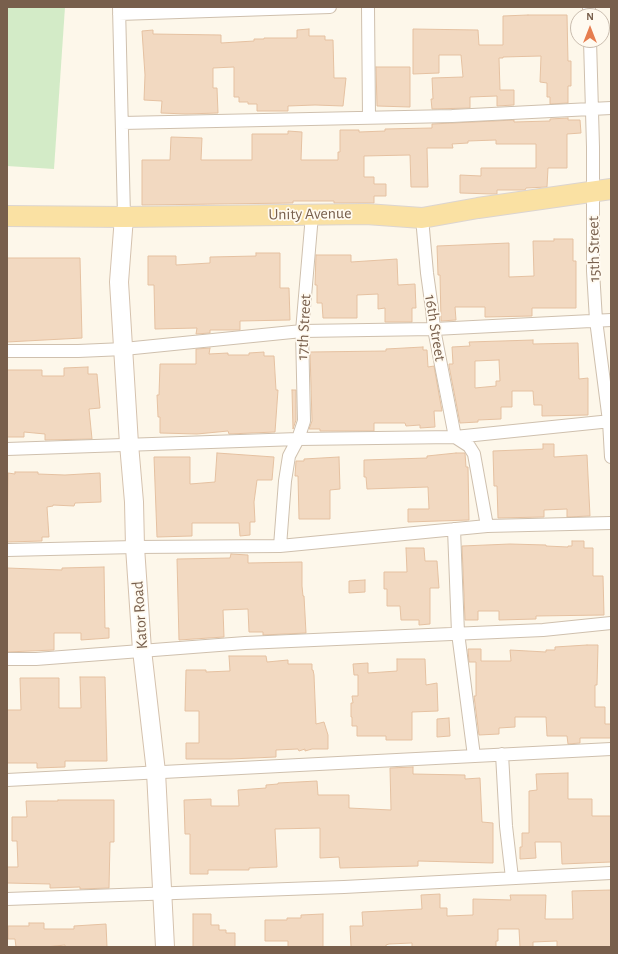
<!DOCTYPE html>
<html>
<head>
<meta charset="utf-8">
<style>
	body { margin:0 }
	#map { position:relative; width:618px; height:954px; overflow:hidden; background:#fdf7ea; font-family:"Alegreya Sans",sans-serif }
	canvas { display:block }
	.frame { position:absolute; inset:0; border:8px solid #785f4c; pointer-events:none }
	.north { position:absolute; left:570px; top:8px; width:40px; height:40px; box-sizing:border-box; background:#fffaf0; border:1px solid #c9bcae; border-radius:50%; rotate:0deg; font-size:11px; font-weight:700; line-height:16px; text-align:center; color:#785f4c }
	.north::after { content:''; display:block; margin:auto; width:14px; height:18px; background:#e67d4f; clip-path:polygon(50% 0,100% 100%,50% 72%,0 100%) }
</style>
</head>
<body>
<div id="map">
<canvas width="618" height="954"></canvas>
<div class="frame"></div>
<div class="north">N</div>
</div>
<script>
const c = document.querySelector('canvas').getContext('2d');
c.lineJoin = 'round';
function fill(path, color) {
  c.fillStyle = color;
  c.fill(path, 'evenodd');
}
function toPath(rows) {
  const path = new Path2D();
  for (const r of rows) {
    path.moveTo(r[0], r[1]);
    for (let i = 2; i < r.length; i += 2) path.lineTo(r[i], r[i + 1]);
  }
  return path;
}
function trace(path, color, width, dash) {
  c.strokeStyle = color;
  c.lineWidth = width;
  c.lineCap = dash ? 'butt' : 'round';
  c.setLineDash(dash || []);
  c.stroke(path);
}
function label(font, color, halo, rows, align = 'center') {
  c.font = font + ' "Alegreya Sans",sans-serif';
  c.lineWidth = 3.5;
  c.setLineDash([]);
  c.textBaseline = 'middle';
  c.strokeStyle = halo;
  c.fillStyle = color;
  for (const [text, x, y, turn = 0] of rows) {
    c.save();
    c.translate(x, y);
    c.rotate((+turn || 0) * Math.PI / 180);
    c.textAlign = isNaN(turn) ? turn : align;
    if (halo) c.strokeText(text, 0, 0);
    c.fillText(text, 0, 0);
    c.restore();
  }
}
const green = toPath([
	[7,7,65,7,54,169,7,166]
]);
const building = toPath([
	[528,15,567,15,568,61,571,61,571,86,568,86,568,103,550,104,550,97,547,97,547,83,540,82,541,56,503,57,503,58,499,58,500,90,514,90,514,105,497,106,497,96,470,97,470,108,432,109,431,99,433,99,432,78,463,77,461,55,439,55,439,73,413,74,413,29,478,30,479,45,503,45,503,16,528,15],
	[309,29,309,36,325,36,325,40,333,40,334,78,346,78,343,106,315,105,288,106,288,111,257,111,257,104,248,104,248,102,239,102,239,97,234,97,234,67,213,68,213,88,217,88,218,113,186,114,161,113,162,101,144,100,145,75,142,31,153,30,153,34,221,35,221,43,254,41,254,39,264,39,264,38,297,38,297,30,309,29],
	[376,67,410,67,410,107,377,106,376,67],
	[568,118,568,120,580,120,581,133,567,134,567,168,548,168,547,187,526,188,525,190,497,190,497,194,493,194,460,193,460,175,481,176,481,168,536,168,536,144,496,144,496,140,468,141,468,143,452,144,453,148,427,148,428,187,411,187,410,155,364,156,364,177,374,177,374,184,386,184,386,196,374,196,374,203,334,203,334,201,293,201,293,203,142,205,142,160,170,160,171,137,202,138,201,160,252,160,252,134,288,134,288,131,302,132,301,160,338,160,338,152,340,152,340,130,359,130,359,132,385,131,385,129,432,128,432,124,514,120,514,122,550,121,550,119,568,118],
	[554,239,573,239,573,261,576,261,576,308,532,308,532,316,485,317,485,307,455,307,456,320,441,321,440,275,438,275,437,246,509,243,509,277,534,276,533,241,554,241,554,239],
	[256,253,280,253,280,288,289,288,290,320,240,321,240,330,210,330,210,333,196,334,197,328,155,329,154,285,148,285,148,256,176,256,176,265,210,263,210,257,256,256,256,253],
	[316,255,351,255,351,262,397,259,398,285,415,284,416,308,412,308,412,322,385,322,385,308,378,309,378,294,357,295,357,318,323,318,322,303,317,303,317,285,315,285,316,255],
	[7,258,80,258,82,338,7,342,7,258],
	[533,340,533,344,578,343,579,379,588,378,588,415,542,416,542,405,534,405,533,391,512,391,512,407,501,407,501,419,478,420,478,422,460,423,449,366,449,364,453,364,452,347,470,346,469,342,533,340],
	[499,360,500,381,496,381,496,386,475,388,475,361,499,360],
	[423,347,423,350,427,350,428,367,434,366,442,411,434,411,435,427,420,428,420,425,406,426,405,423,374,423,374,431,320,431,320,429,309,429,312,421,310,352,386,351,386,349,423,347],
	[210,348,209,354,228,353,228,355,249,355,249,353,264,352,264,356,274,356,276,390,278,390,275,432,229,434,228,431,197,434,160,433,160,417,158,417,157,395,159,395,160,364,196,364,196,349,210,348],
	[88,367,88,374,97,374,100,408,89,409,92,439,45,440,45,434,24,432,24,437,7,437,7,370,42,370,42,376,64,376,64,368,88,367],
	[292,390,296,390,296,420,293,429,292,390],
	[543,444,554,444,554,457,587,455,590,516,567,517,567,509,544,510,544,517,498,518,497,486,494,486,493,451,543,449,543,444],
	[217,453,274,457,272,480,257,480,254,502,255,522,250,522,250,535,240,536,239,523,192,523,192,536,157,537,154,457,190,457,190,484,215,482,217,453],
	[456,453,465,453,466,467,468,467,469,520,408,522,408,509,429,509,428,487,367,489,366,477,364,477,364,460,427,458,427,456,456,453],
	[339,457,340,489,330,490,330,519,299,519,298,476,295,476,296,461,304,461,304,459,339,457],
	[15,472,38,472,38,474,65,475,100,473,101,502,75,503,74,506,53,505,53,506,47,507,49,537,42,537,42,541,7,542,8,473,15,474,15,472],
	[572,541,584,541,584,548,593,548,593,576,603,576,604,615,536,616,536,619,499,620,499,611,478,611,478,620,465,620,462,546,510,544,546,545,546,546,568,547,568,546,572,546,572,541],
	[406,548,424,548,425,561,437,561,439,588,430,588,430,624,419,625,419,620,401,620,400,606,387,606,387,589,384,589,384,572,407,572,406,548],
	[231,554,248,555,248,563,302,562,302,586,303,596,304,596,306,633,263,635,263,632,249,632,248,609,223,610,224,637,179,640,177,559,230,558,231,554],
	[104,567,105,628,109,628,109,638,81,640,81,633,54,633,54,650,7,652,7,568,62,570,62,568,104,567],
	[365,580,365,592,349,593,349,581,365,580],
	[587,645,598,645,597,685,595,685,595,707,605,707,605,724,611,724,611,738,580,738,580,743,568,744,567,736,547,736,546,717,515,717,515,727,499,728,499,734,479,735,474,696,476,696,476,662,469,662,468,649,481,649,481,661,511,661,510,650,546,652,546,650,555,650,555,647,587,645],
	[229,656,266,656,267,662,288,660,288,664,312,664,312,670,313,670,314,675,316,724,324,722,328,735,328,749,312,749,305,751,305,749,299,751,298,749,276,750,276,757,230,759,186,759,186,743,199,743,199,711,185,711,186,670,206,670,206,672,230,671,229,656],
	[397,659,425,659,426,685,437,683,438,711,412,712,412,740,386,740,386,736,357,736,357,726,352,726,352,717,351,717,351,703,353,703,352,696,358,696,358,675,354,675,353,664,368,663,368,673,397,671,397,659],
	[80,677,105,677,107,761,65,761,65,767,37,768,37,763,7,763,7,710,21,710,20,678,59,678,59,708,81,708,80,677],
	[449,718,450,736,437,737,437,719,449,718],
	[413,767,413,774,465,775,465,779,480,778,482,822,493,823,493,863,418,861,418,866,340,868,339,857,320,858,320,828,275,829,277,867,249,868,249,870,208,870,208,874,190,874,190,834,185,834,184,800,211,799,211,806,239,806,238,790,266,788,266,785,278,784,278,783,317,781,318,795,349,795,349,808,391,810,390,768,413,767],
	[568,773,568,799,592,799,592,816,611,816,611,862,562,864,561,842,535,842,536,858,520,859,520,847,522,847,522,833,529,833,529,791,537,790,536,774,568,773],
	[58,800,114,800,114,842,110,842,109,888,80,889,80,887,50,888,50,884,7,883,7,867,18,867,17,841,12,841,12,817,27,817,26,801,58,801,58,800],
	[611,890,611,947,557,947,557,941,533,942,533,947,520,947,519,929,498,929,498,941,496,941,496,947,412,947,412,943,389,944,386,945,386,947,351,947,350,926,363,926,362,912,422,909,421,895,440,894,440,908,447,908,447,916,473,915,473,899,511,900,510,895,546,895,545,919,573,919,572,891,611,890],
	[193,914,211,914,211,925,219,925,219,930,226,930,226,933,235,933,235,947,193,947,193,914],
	[323,914,323,947,288,947,288,941,265,941,265,920,287,920,287,918,301,918,301,915,323,914],
	[29,923,44,923,44,929,74,929,74,926,106,924,107,947,65,947,65,945,46,947,16,947,15,939,8,939,8,926,29,926,29,923]
]);
const minor = toPath([
	[119,7,124,217],
	[368,7,369,117],
	[589,7,589,16],
	[119,14,330,7],
	[590,40,593,147,593,271,596,320,609,421,611,457],
	[122,123,452,116,611,108],
	[422,218,427,273,432,309,434,329,455,437,469,446,474,454,487,526],
	[7,351,78,351,124,349,302,331,434,329,611,320],
	[7,449,298,439,455,437,611,421],
	[454,529,458,633,474,756],
	[280,546,285,481,289,456,298,439,304,421,302,331,312,215],
	[7,550,135,547,280,546,487,526,611,523],
	[7,659,36,659,245,643,543,630,611,623],
	[502,754,506,826,512,878],
	[7,780,611,749],
	[7,899,344,887,611,873]
]);
const secondary = toPath([
	[124,217,119,282,129,444,134,502,135,547,142,650,156,772,165,947]
]);
const primary = toPath([
	[7,216,124,217,366,214,422,218,478,208,611,189]
]);
const streetNames = [
	["Unity Avenue",310,214,-1],
	["15th Street",594,249,-91],
	["17th Street",304,327,-87],
	["16th Street",435,328,81],
	["Kator Road",140,615,-94]
];
fill(green, '#d3ebc7');
fill(building, '#f2d9c1');
trace(building, '#e5c1a1', 1);
trace(minor, '#cfc0ae', 14);
trace(secondary, '#d5c2ae', 20);
trace(primary, '#dcd5d0', 22);
trace(minor, '#fff', 12);
trace(secondary, '#fff', 18);
trace(primary, '#fae1a3', 20);
label('16px', '#785f4c', '#fffaf0', streetNames);
</script>
</body>
</html>
